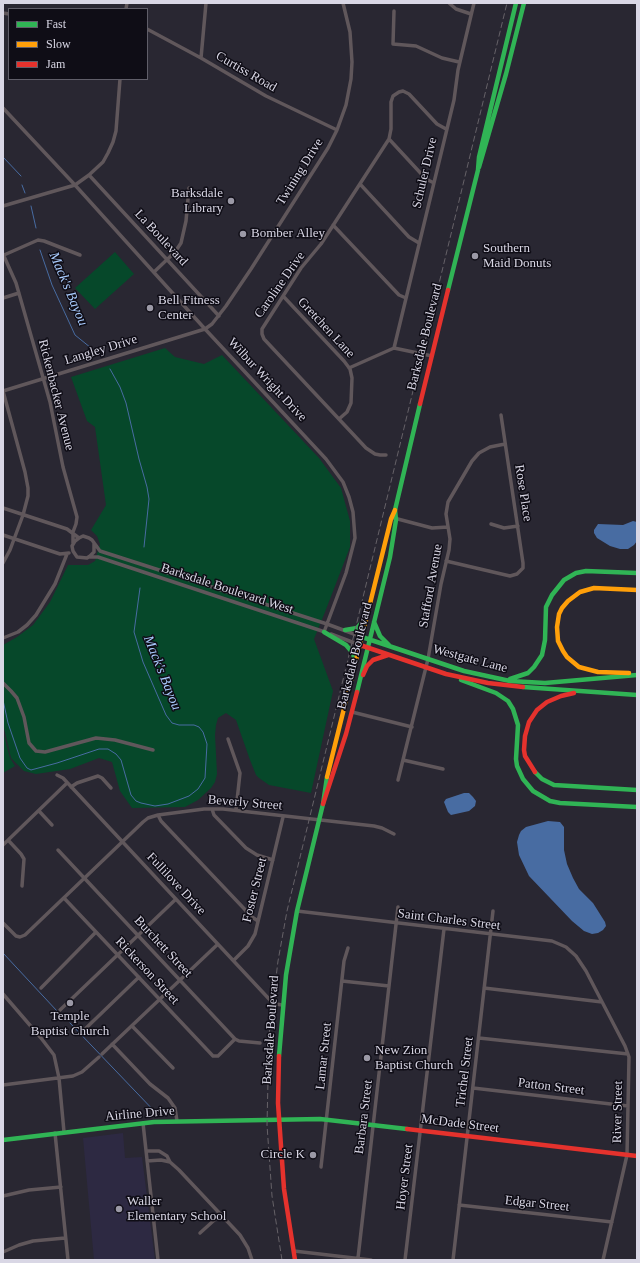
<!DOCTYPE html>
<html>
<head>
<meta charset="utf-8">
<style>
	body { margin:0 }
	#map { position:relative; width:640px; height:1263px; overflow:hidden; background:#292732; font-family:Georgia,serif }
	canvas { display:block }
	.frame { position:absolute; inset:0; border:4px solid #d9d7e5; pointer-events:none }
	.legend { position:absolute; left:8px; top:8px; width:140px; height:72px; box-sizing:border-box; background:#0f0d16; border:1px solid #605e69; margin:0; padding:5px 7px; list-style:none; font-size:12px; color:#d9d7e5 }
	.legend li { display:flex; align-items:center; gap:8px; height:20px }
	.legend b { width:20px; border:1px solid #605e69 }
</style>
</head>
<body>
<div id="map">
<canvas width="640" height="1263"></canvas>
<div class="frame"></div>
<ul class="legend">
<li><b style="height:5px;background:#30b455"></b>Fast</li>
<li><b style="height:5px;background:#ff9f0a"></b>Slow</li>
<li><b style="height:5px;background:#e5322d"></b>Jam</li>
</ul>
</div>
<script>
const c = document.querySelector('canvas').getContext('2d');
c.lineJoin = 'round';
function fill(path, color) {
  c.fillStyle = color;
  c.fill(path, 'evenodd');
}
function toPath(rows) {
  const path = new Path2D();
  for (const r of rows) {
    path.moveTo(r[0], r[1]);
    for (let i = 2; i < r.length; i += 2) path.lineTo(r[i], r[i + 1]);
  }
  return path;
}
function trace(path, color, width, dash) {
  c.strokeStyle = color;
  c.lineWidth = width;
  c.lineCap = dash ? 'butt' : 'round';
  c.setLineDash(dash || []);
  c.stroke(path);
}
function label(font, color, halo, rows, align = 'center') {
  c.font = font + ' Georgia,serif';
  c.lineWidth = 3;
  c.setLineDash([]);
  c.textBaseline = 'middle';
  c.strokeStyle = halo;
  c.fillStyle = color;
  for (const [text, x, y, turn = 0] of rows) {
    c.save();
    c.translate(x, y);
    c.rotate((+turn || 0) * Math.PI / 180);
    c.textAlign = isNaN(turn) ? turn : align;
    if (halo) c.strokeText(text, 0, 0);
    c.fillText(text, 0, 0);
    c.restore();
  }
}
const built = toPath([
	[123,1133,125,1158,142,1157,155,1260,94,1260,83,1138]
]);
const green = toPath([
	[115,252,134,274,95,309,75,288],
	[165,348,175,357,204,364,222,355,319,458,341,488,350,521,350,547,325,612,314,639,333,691,311,793,269,785,259,778,256,775,250,760,236,720,226,713,218,718,216,725,215,735,217,774,215,782,211,788,198,800,185,807,132,808,120,791,112,762,99,758,70,769,36,774,24,771,11,758,3,724,3,645,17,637,33,625,50,602,68,565,88,565,95,561,100,544,97,536,91,530,106,505,95,427,87,421,71,377],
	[3,731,10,758,15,766,3,773]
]);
const water = toPath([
	[633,521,637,522,637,541,634,545,628,549,620,549,610,546,597,538,594,533,594,530,598,524,623,525],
	[464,793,469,793,473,797,476,801,475,806,469,811,451,815,448,812,444,802,446,799],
	[548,821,560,822,564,827,564,850,567,864,573,878,579,889,593,903,605,922,606,926,603,930,598,933,592,934,584,931,572,921,529,876,519,855,517,842,519,835,521,831,526,827]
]);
const stream = toPath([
	[3,157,21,176],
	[22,185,25,193],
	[31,206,36,228],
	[40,250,52,285,75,335,96,352],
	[110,369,120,387,126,403,139,459,147,487,149,499,144,547],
	[3,700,8,723,20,758,27,768,31,770,57,763,99,749,108,749,116,754,121,760,131,795,136,801,141,803,155,806,168,804,189,796,198,789,205,778,207,744,203,732,199,727,194,725,179,725,172,723,166,715,143,662,134,632,140,588],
	[3,953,57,1011],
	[70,1023,158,1115]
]);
const street = toPath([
	[449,3,456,9,471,14],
	[126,9,127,3],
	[394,11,393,44,416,46,442,58,459,62],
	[3,13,9,14],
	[147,29,201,58,266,96,337,130],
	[201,58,206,3],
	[3,108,75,185,205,329,326,459,343,482,349,497,353,512,355,538,346,573,324,632],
	[389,139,426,179,434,183],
	[89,175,219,316],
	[360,184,409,237,419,243],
	[3,206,75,185,89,175,103,162,108,153,113,142,116,131,120,79],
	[333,225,399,295,406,298],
	[3,254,16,283,50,402,63,467,77,517,76,524,73,532,73,543],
	[4,255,38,240,44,241,80,255],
	[154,272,175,252,181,243,186,221,189,188],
	[283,296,344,361,350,369,352,378,351,403,347,412,339,419],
	[3,298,19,293],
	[394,348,454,100,458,70,474,3],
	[349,368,394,348,432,356],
	[3,391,205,329,212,324,226,306,251,269,328,148,337,130,346,105,351,79,352,62,350,32,343,3],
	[386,455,380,455,375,454,366,448,264,339,262,334,262,329,301,268,321,244,389,139,391,129,391,102,393,96,399,92,403,91,409,94,437,124,446,129],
	[3,508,67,529,79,538],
	[394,518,432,528,448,527],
	[491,524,504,528,518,526],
	[3,535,60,554,69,553],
	[94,543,94,552,90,556,87,558,77,557,73,551,72,546,75,541,79,538,83,536,89,538,92,540,100,551,327,624,362,637],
	[90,557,98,557,113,562,325,632],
	[446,561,510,576,517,574,523,568,523,563,501,415],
	[3,563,10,550,23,515,28,496,28,488,25,472,3,391],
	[331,634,360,645],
	[3,638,18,632,27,625,36,615,55,584,67,554],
	[3,683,11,691,17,698,24,717,29,743,36,751,45,752,96,738,115,740,153,750],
	[352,712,412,727],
	[228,739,240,773,236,810],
	[403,760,443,769],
	[57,775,63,778,270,1000,276,1004,282,1005],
	[398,780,428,659,441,584,449,550,450,539,446,514,448,502,472,461,479,453,490,447,505,444],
	[71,787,77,783,98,776,102,778,111,788],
	[212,809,214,815,246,848,257,855,273,860],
	[39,811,52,825],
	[158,815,161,821,252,917,258,921],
	[8,840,21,854,24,859,22,886],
	[3,845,67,783],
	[58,850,235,1039,239,1041,260,1043],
	[64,898,213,1056,218,1056,235,1039],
	[297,911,552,941,566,947,576,956,586,971,625,1046,629,1057,627,1155,603,1260],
	[3,923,16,936,20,937,25,935,143,822,148,818,158,815,204,809,223,809,374,826,382,828,394,834],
	[234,960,248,946,255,934,283,817],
	[342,981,389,986],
	[41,988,96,932],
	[484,988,602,1002],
	[3,994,41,1038,54,1055,59,1078,64,1132],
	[60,1010,176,899],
	[132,1026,173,1068],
	[83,1031,139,977],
	[479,1038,628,1054],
	[112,1044,150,1084,168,1098,175,1108,177,1121],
	[102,1054,218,944],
	[3,1085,73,1076,82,1072,99,1057],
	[473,1088,628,1106],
	[143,1123,158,1260],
	[55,1133,68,1260],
	[146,1151,159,1151,167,1156,170,1162,179,1170,240,1235,248,1248,252,1260],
	[147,1161,161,1160,170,1162],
	[321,1167,344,961,348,948],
	[3,1196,29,1190,61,1187],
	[459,1205,612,1222],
	[200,1233,221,1214],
	[294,1251,371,1260],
	[3,1252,19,1245,33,1241,65,1238],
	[358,1258,398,907],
	[405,1260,444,929],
	[453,1260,493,911]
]);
const fast = toPath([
	[479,167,506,74,524,3],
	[448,290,478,170,479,157,516,3],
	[374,622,380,636,389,645],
	[345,630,357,628,365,619],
	[324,632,346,645,352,652,356,662],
	[362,637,464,671,510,681,545,683,637,675],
	[510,679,528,673,534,667,542,655,545,640,546,607,552,595,564,580,576,573,586,571,637,573],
	[461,680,496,693,508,701,513,709,518,725,516,759,517,766,523,779,533,791,550,801,560,803,637,807],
	[523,687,637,695],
	[357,692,390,557,396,520,395,510,420,404],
	[535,772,542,779,554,785,637,790],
	[279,1056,286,975,297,911,323,804,327,777],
	[3,1140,154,1122,320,1119,407,1129]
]);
const slow = toPath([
	[629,673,598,672,579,667,567,657,563,651,558,641,557,627,559,614,562,608,568,601,580,592,594,588,637,590],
	[327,777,391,519,395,510]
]);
const jam = toPath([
	[420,404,448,290],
	[360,645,446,674,488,683,523,687],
	[363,675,367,666,373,660,388,655],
	[535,772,525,756,524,750,525,736,529,722,537,710,547,702,561,696,574,693],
	[323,804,346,734,357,692],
	[279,1056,278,1103,284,1189,295,1260],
	[407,1129,637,1156]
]);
const rail = toPath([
	[282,1260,272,1196,267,1125,269,1035,278,961,287,911,507,3]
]);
const markers = [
	[231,201,4,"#9b99a6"],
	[243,234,4,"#9b99a6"],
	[475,256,4,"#9b99a6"],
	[150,308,4,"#9b99a6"],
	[70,1003,4,"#9b99a6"],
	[367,1058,4,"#9b99a6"],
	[313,1155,4,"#9b99a6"],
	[119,1209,4,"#9b99a6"]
];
const streetNames = [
	["Curtiss Road",246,72,30],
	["Twining Drive",300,172,-58],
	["Schuler Drive",425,173,-77],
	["La Boulevard",161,238,47],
	["Caroline Drive",280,285,-55],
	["Gretchen Lane",326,328,47],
	["Barksdale Boulevard",425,337,-76],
	["Langley Drive",101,350,-17],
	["Wilbur Wright Drive",267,380,47],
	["Rickenbacker Avenue",56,395,76],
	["Rose Place",523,493,81],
	["Stafford Avenue",431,586,-80],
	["Barksdale Boulevard West",227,589,18],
	["Barksdale Boulevard",355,656,-76],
	["Westgate Lane",470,659,15],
	["Beverly Street",245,803,5],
	["Fullilove Drive",176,884,47],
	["Foster Street",255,890,-76],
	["Saint Charles Street",449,920,7],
	["Burchett Street",163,947,47],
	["Rickerson Street",147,971,47],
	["Barksdale Boulevard",271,1030,-86],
	["Lamar Street",324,1056,-84],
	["Trichel Street",465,1072,-83],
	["Patton Street",551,1087,7],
	["River Street",618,1112,-89],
	["Airline Drive",140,1114,-5],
	["Barbara Street",364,1117,-83],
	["McDade Street",460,1124,7],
	["Hoyer Street",405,1177,-83],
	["Edgar Street",537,1204,6]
];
const poiNames = [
	["Barksdale",223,194,"right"],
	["Library",223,209,"right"],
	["Bomber Alley",251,234],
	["Southern",483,249],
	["Maid Donuts",483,264],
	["Bell Fitness",158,301],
	["Center",158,316],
	["Temple",70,1017,"center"],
	["Baptist Church",70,1032,"center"],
	["New Zion",375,1051],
	["Baptist Church",375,1066],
	["Circle K",305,1155,"right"],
	["Waller",127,1202],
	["Elementary School",127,1217]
];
const waterNames = [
	["Mack's Bayou",68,289,67],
	["Mack's Bayou",162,673,68]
];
fill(built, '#2d2942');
fill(green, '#06482a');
fill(water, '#486ca2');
trace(stream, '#486ca2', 1);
trace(street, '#60575b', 3.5);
trace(fast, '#30b455', 4.5);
trace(slow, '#ff9f0a', 4.5);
trace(jam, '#e5322d', 4.5);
trace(rail, '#666268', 1, [6, 3]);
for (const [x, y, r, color] of markers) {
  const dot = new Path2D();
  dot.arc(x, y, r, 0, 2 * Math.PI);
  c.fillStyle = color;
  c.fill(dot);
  trace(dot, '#0f0d16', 1.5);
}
label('13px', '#d9d7e5', '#0f0d16', streetNames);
label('13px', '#d9d7e5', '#0f0d16', poiNames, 'left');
label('italic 14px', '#a9cbfd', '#0f0d16', waterNames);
</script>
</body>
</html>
